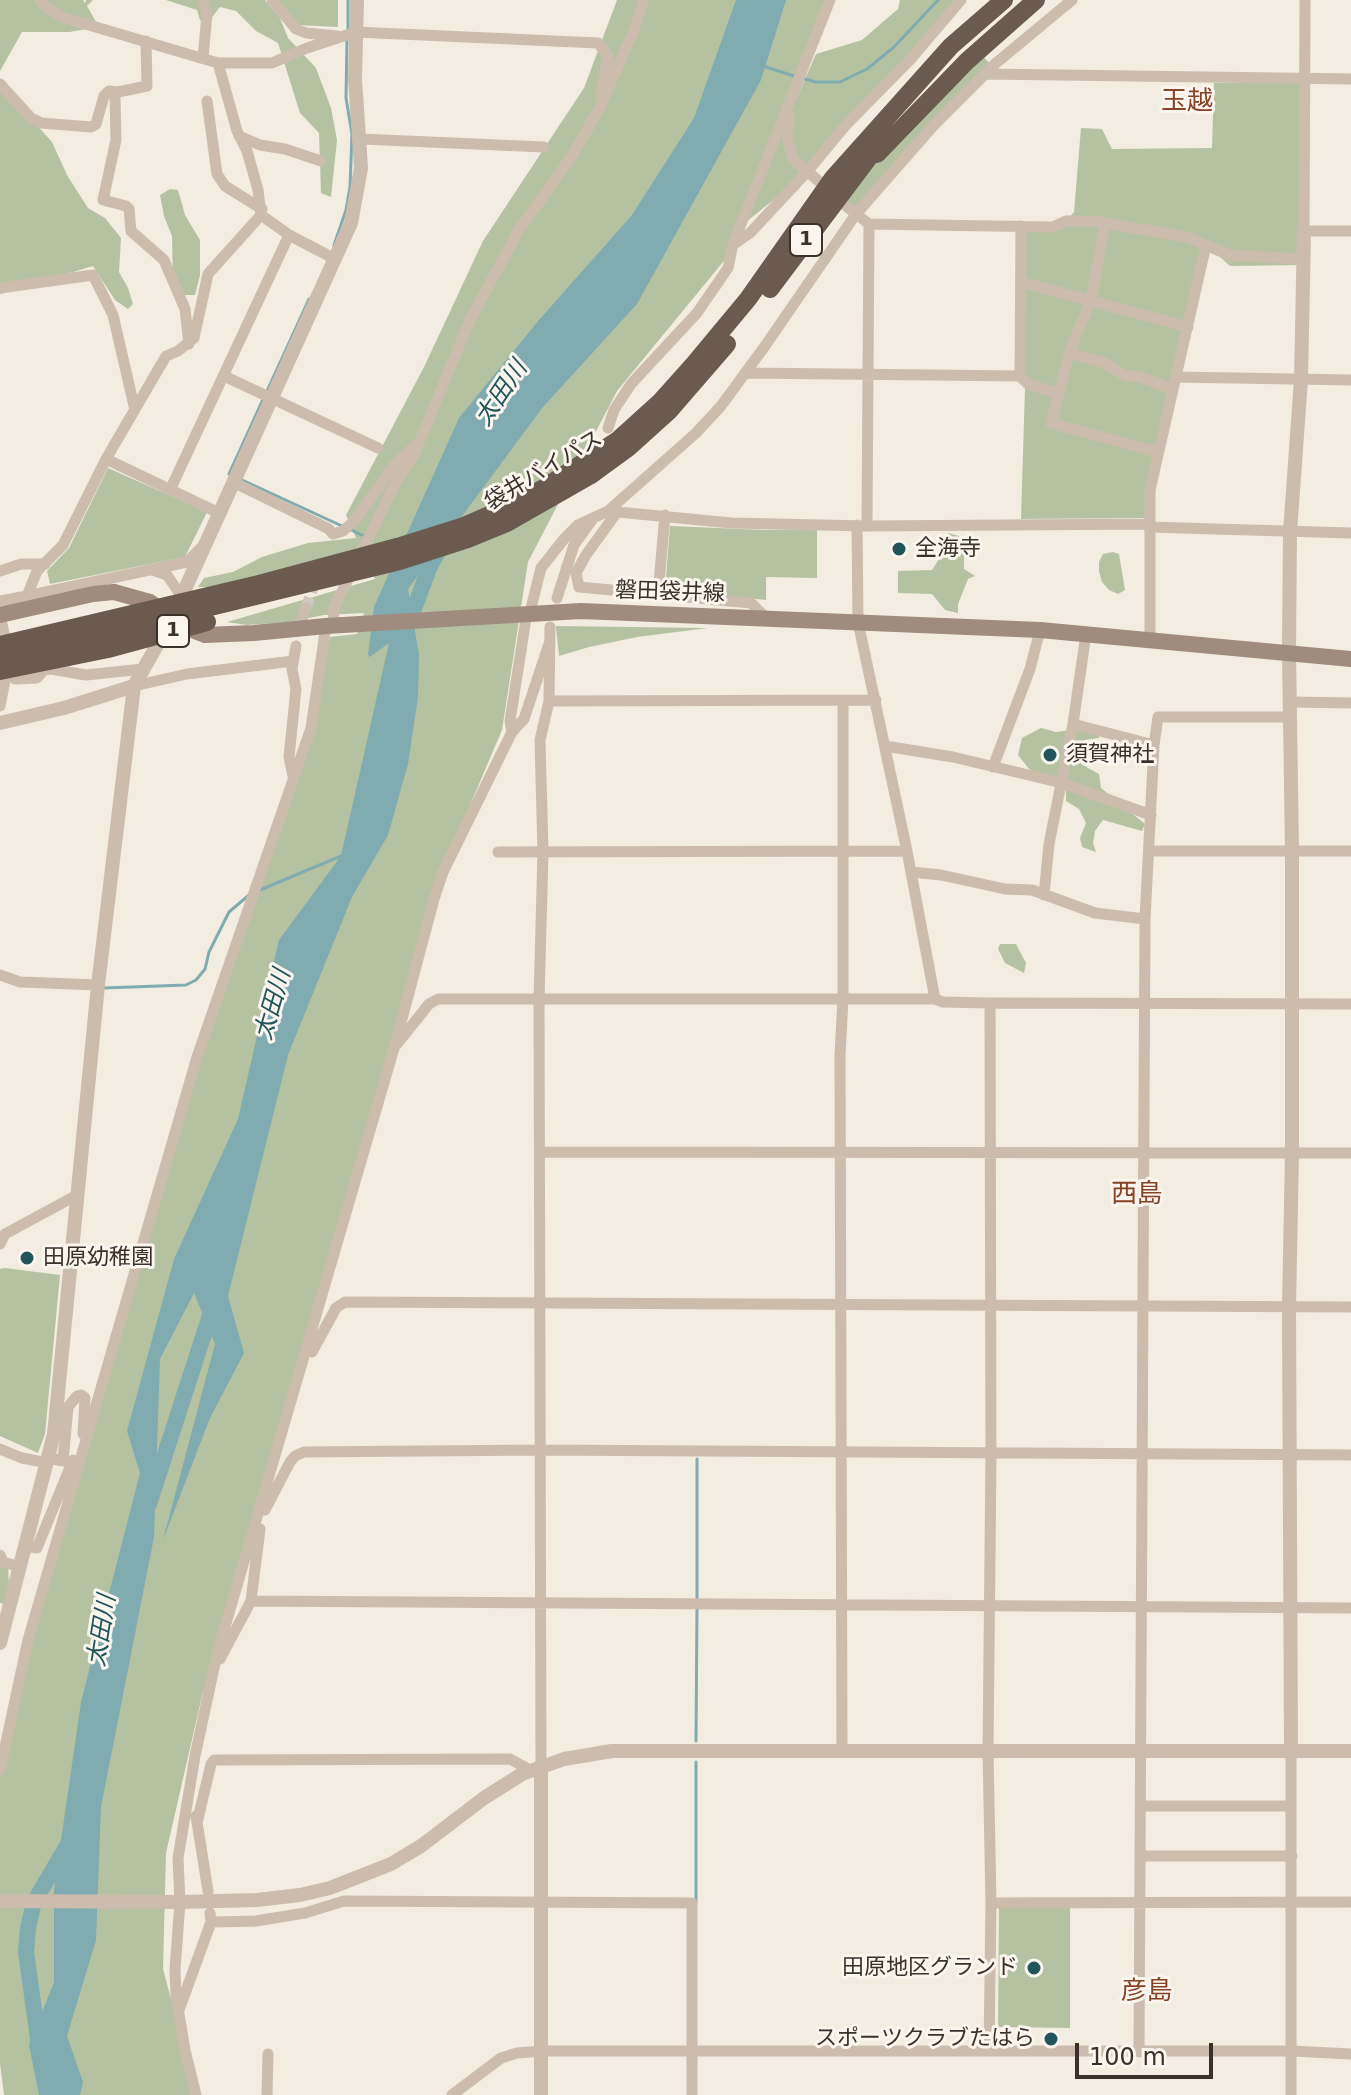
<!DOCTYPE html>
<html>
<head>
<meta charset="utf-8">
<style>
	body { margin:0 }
	#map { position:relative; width:1351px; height:2095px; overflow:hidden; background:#f3ece1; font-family:"DejaVu Sans",sans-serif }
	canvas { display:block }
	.scale { position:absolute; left:1075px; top:2043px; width:138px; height:36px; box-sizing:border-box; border:4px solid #3a312b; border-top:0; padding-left:10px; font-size:24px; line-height:28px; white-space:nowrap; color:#3a312b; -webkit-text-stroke:6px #faf5ee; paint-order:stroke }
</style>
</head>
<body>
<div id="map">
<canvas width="1351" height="2095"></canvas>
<div class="scale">100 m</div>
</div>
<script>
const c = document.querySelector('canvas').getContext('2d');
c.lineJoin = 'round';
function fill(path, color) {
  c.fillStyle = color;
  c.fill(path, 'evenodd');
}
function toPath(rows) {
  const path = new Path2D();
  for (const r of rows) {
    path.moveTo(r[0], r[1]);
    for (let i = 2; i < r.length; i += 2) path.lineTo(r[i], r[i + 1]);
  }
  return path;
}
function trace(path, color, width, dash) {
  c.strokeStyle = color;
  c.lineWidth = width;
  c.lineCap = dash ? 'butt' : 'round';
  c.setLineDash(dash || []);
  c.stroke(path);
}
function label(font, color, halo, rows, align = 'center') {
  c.font = font + ' "DejaVu Sans","Noto Sans JP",sans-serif';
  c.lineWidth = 6;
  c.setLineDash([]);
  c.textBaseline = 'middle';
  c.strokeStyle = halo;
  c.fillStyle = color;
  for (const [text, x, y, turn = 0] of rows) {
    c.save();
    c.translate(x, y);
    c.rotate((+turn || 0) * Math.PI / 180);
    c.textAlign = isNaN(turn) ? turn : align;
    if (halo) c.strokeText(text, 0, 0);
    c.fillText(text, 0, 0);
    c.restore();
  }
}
const green = toPath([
	[0,0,83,0,85,3,86,0,93,0,87,6,99,27,69,32,22,32,0,71],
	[166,0,265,0,280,18,288,38,316,68,331,108,337,140,331,197,321,193,319,133,300,113,278,43,256,31,236,11,220,7,206,25,200,20,197,10],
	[275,0,338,0,338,27,298,25],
	[617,0,826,0,755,192,816,54,862,40,898,9,900,0,960,0,802,177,741,226,732,251,617,391,528,562,502,730,436,885,290,1410,202,1696,166,1853,163,1969,197,2095,4,2095,0,2063,0,1771,26,1645,232,950,311,728,330,637,357,634,364,613,324,615,289,622,246,625,227,622,375,579,360,546,352,551,233,587,198,587,204,578,233,572,262,557,308,543,356,538,346,515,424,367,483,241,584,88],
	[978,51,990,64,856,214,842,198],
	[1214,83,1305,83,1303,265,1230,266,1207,245,1145,518,1021,519,1025,388,1025,226,1066,221,1074,212,1081,128,1102,129,1112,149,1212,148],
	[0,84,52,142,67,175,88,208,105,218,121,238,119,272,128,288,133,304,128,309,115,300,93,266,0,294],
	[170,189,178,190,185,215,200,240,200,275,195,295,184,295,173,281,172,236,164,216,160,195],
	[108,468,207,512,185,557,50,584,47,571,69,548],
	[670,526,766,530,817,529,817,578,766,577,766,600,665,590],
	[948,533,959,536,964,553,964,569,975,576,968,579,958,604,958,613,945,610,932,594,898,593,898,571,932,570,942,554,940,546],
	[1113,552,1119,554,1125,590,1118,594,1109,590,1102,582,1099,571,1099,562,1103,554],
	[556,627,556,626,708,628,637,637,589,647,559,656],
	[1041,728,1056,732,1088,728,1100,731,1099,738,1085,740,1081,749,1081,764,1099,774,1101,788,1145,824,1142,831,1103,820,1095,831,1093,843,1096,852,1082,847,1080,838,1086,823,1079,809,1066,801,1066,791,1029,769,1018,755,1022,738],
	[1000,944,1016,944,1026,963,1024,973,1005,963,998,949],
	[5,1268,60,1275,45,1434,38,1453,0,1436,0,1269],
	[0,1564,8,1565,10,1605,0,1603],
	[999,1908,1070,1908,1070,2028,998,2027]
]);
const water = toPath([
	[736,0,786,0,761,80,637,304,543,407,408,589,419,655,418,697,408,764,388,835,352,897,288,1055,228,1296,244,1353,210,1418,163,1540,215,1344,194,1293,160,1359,154,1537,101,1807,96,1940,67,2036,83,2082,80,2095,39,2095,29,2045,54,1982,54,1889,81,1702,140,1473,127,1431,174,1259,238,1119,279,940,341,856,389,643,370,657,368,655,374,607,459,418,539,320,632,215,694,118]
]);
const stream = toPath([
	[348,32,348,0],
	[763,66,794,76],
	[802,78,815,82,840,82,867,69,894,47,938,0],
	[334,245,346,210,350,187,352,134,346,98,347,40],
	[267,391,309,299],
	[233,476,229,474,264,397],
	[240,479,342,526],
	[349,529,364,536],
	[260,890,341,856],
	[104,988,186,985,196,980,205,969,209,952,229,912,249,895],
	[697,1599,697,1459],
	[696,1741,697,1607],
	[696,1903,696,1762]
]);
const river = toPath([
	[405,633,430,566,444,541],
	[149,1504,213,1306],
	[39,2046,26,1952,28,1928,34,1902,68,1844]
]);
const minorTunnel = toPath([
	[306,608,316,579]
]);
const minor = toPath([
	[40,0,47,8,65,18,218,63,272,63,307,48,356,32,598,43,608,56,601,94],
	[203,0,207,14,203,58],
	[272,0,296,29,306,33,337,36],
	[1305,0,1304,231,1351,231],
	[146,41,147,86,118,92,115,95,116,140,103,200,126,206,129,209,131,231,164,260,185,309,189,344],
	[986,74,1351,79],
	[0,84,31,118,41,123,91,127,96,124,104,96,109,91,118,92],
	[207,101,217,174,225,186,262,209],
	[790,117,787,136,793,159,821,183],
	[239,136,260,145,285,149,321,161],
	[361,139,544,147],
	[842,203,869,224,1053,227,1066,221,1093,221,1187,237,1229,255,1303,259],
	[261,215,289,235,335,259],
	[734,244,750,233,807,172,845,126,910,60,961,0],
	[1021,282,1188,327],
	[0,288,93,275,113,315,134,406],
	[1069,353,1091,300,1105,223],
	[745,373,1020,376,1028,384,1059,394,1069,353,1105,363,1126,376,1137,376,1173,389],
	[224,376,378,448],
	[1020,376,1021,226],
	[1176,377,1351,380],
	[1059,394,1051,423,1157,452],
	[608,428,614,410,631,384,697,313,728,268,733,244,830,0],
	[106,459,219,513],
	[233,482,329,529,333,534,343,531,355,520,396,463,415,446],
	[170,490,289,235],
	[608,511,731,523,867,526,1149,524],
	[617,512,586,555,576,573,579,587,751,603,767,619],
	[857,525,858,622,907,851,935,999],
	[867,526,869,224],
	[1148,527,1351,533],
	[152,570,167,575,182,597],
	[0,571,21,564,45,564],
	[658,594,665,515],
	[27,596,187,562,201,548],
	[557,598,574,545,592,520],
	[0,601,27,596,37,571,63,545,106,459,166,356,178,351,194,338,208,274,261,215,258,190,247,151,237,131,218,63],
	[530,612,541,568,564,539,578,525,608,511,696,433,721,406,765,346,856,214,934,125,995,64,1072,0],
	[0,614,7,648],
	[302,619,306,608],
	[333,625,334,608,394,486,414,455,470,320,519,230,572,156,599,109,634,30,644,0],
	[1150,639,1150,490,1206,245],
	[9,666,15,679,37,678,44,670,51,669,86,675,143,669],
	[134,686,187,674,293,661],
	[549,701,876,700],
	[1289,702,1351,703],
	[0,706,8,665],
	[1073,724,1154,745],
	[512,732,510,721,527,612],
	[885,746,953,757,1062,783,1151,815],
	[993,767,1030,669,1040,630],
	[293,776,289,757,296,689,292,669,296,646],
	[1149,851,1351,851],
	[498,852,907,851],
	[911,872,941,875,1005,889,1032,890,1095,913,1145,919],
	[1044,895,1049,844,1073,724,1086,634],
	[0,975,20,982,98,985],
	[397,1044,429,1004,438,999,935,999,943,1002,990,1003,1351,1004],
	[541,1152,1351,1153],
	[0,1244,5,1234,77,1195],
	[312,1352,336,1308,345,1302,1351,1307],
	[0,1449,22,1458,48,1463],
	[49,1458,63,1461,68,1407,77,1396,81,1395,85,1398,83,1434],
	[265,1510,290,1462,295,1456,304,1452,541,1450,1351,1455],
	[26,1546,37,1548,73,1460],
	[0,1555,3,1562,20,1567],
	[251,1601,1351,1608],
	[220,1659,251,1601,260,1529],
	[842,1751,840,1055,843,999,843,700],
	[1291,1751,1291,2095],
	[541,1766,539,1000,543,852,540,740,549,701,550,627],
	[0,1770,28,1640,197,1057,311,728,326,626],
	[1141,1806,1291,1806],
	[196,1816,208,1891],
	[197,1823,211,1764,214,1760,510,1759,530,1770],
	[1140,1856,1292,1856],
	[991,1903,1351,1902],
	[211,1922,256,1921,305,1913,344,1901,692,1903,692,2095],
	[179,2010,211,1922,210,1913],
	[989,2051,991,1903,988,1751,991,1455,990,1003],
	[1139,2052,1145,919,1154,745,1158,717,1289,717],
	[196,2095,185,2050,176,1996,175,1969,180,1902,178,1858,195,1756,217,1654,395,1045,434,899,443,872,512,732,524,719,549,644],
	[267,2095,268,2054],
	[452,2095,501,2058,517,2053,542,2051,1292,2051,1351,2054]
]);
const tertiary = toPath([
	[176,609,351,223,361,168,355,79,357,0],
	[0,723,64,708,134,686],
	[0,1643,54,1434,98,985,134,686,165,631],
	[1291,1751,1289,1307,1292,1153,1292,850,1289,652,1290,532,1301,380,1304,231],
	[0,1901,180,1902,257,1900,300,1895,330,1888,391,1864,421,1846,484,1798,522,1774,564,1759,612,1751,1351,1751],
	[541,2095,541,1766]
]);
const secondary = toPath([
	[114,592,150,602,164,612],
	[182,626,205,635,254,633,326,626,581,611,1040,630,1351,659]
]);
const trunk = toPath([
	[877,154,967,61,1036,0],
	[770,289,882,140],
	[591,475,628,448,669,411,727,344],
	[397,547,464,526,503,509,542,489,618,440,660,402,694,364,748,299,833,178,951,46,1004,0]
]);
const secondaryBridge = toPath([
	[0,615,93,594,114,592]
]);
const trunkBridge = toPath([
	[0,645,259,584,397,547],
	[0,658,400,561,468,539,507,523,591,475],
	[0,671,108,649,207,622]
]);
const markers = [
	[899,549,8,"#21545b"],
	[1050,755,8,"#21545b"],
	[27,1258,8,"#21545b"],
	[1034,1968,8,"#21545b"],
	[1051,2039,8,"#21545b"]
];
const shields = [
	[806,240,32],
	[173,631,32]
];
const shieldNames = [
	["1",806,240],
	["1",173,631]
];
const streetNames = [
	["袋井バイパス",544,471,-31],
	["磐田袋井線",670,593,2]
];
const poiNames = [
	["全海寺",915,549],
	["須賀神社",1066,755],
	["田原幼稚園",43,1258],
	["田原地区グランド",1018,1968,"right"],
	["スポーツクラブたはら",1035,2039,"right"]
];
const waterNames = [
	["太田川",502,394,-56],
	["太田川",274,1005,-74],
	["太田川",103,1631,-81]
];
const quarterNames = [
	["玉越",1187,102],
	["西島",1137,1195],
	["彦島",1147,1992]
];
fill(green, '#b5c2a1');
fill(water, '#80abb0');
trace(stream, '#80abb0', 3);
trace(river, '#80abb0', 16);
trace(minorTunnel, '#cec7bd', 11, [11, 5.5]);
trace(minor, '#cbbcad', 11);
trace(tertiary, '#cbbcad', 14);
trace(secondary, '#9f8c7e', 16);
trace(trunk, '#6a5a50', 18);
trace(secondaryBridge, '#9f8c7e', 16);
trace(trunkBridge, '#6a5a50', 18);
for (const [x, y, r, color] of markers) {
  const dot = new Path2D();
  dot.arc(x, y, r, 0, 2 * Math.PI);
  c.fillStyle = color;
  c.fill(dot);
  trace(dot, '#faf5ee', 3);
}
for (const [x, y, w] of shields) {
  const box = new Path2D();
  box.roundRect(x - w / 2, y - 16, w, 32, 6);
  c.fillStyle = '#faf5ee';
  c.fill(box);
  trace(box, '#3a312b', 2);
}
label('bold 20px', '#3a312b', null, shieldNames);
label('22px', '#3a312b', '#faf5ee', streetNames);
label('22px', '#3a312b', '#faf5ee', poiNames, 'left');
label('italic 24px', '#21545b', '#faf5ee', waterNames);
label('26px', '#874325', '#faf5ee', quarterNames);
</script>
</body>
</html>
